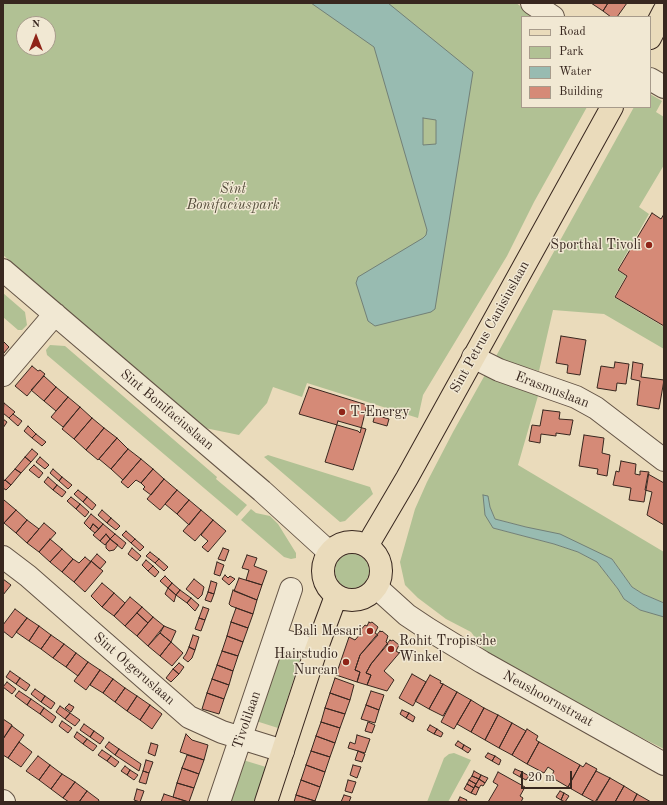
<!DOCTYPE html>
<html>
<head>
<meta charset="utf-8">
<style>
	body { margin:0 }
	#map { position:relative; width:667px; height:805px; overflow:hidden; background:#eadbbb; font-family:"Old Standard TT",serif }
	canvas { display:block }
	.frame { position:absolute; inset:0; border:4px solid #38271f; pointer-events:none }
	.legend { position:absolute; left:521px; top:16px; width:130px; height:92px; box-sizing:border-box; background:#f1e8d3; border:1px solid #a79b8b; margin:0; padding:5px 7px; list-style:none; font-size:12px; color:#38271f }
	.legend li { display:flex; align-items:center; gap:8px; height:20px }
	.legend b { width:20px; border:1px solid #a79b8b }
	.north { position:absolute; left:16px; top:16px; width:40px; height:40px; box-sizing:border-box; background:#f1e8d3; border:1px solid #a79b8b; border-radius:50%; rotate:0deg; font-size:11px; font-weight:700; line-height:16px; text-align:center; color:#38271f }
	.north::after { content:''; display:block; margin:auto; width:14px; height:18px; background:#8f2418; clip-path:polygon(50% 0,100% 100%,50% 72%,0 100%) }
	.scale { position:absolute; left:521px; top:771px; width:51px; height:18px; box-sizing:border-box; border:2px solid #38271f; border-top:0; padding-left:5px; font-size:12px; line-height:14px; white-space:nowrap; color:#38271f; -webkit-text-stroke:3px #f1e8d3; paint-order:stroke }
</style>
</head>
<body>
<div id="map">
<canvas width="667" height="805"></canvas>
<div class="frame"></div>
<ul class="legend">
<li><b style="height:5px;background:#eadbbb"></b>Road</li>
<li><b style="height:11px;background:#b1c194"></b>Park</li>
<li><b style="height:11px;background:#98bbb1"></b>Water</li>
<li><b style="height:11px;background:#d58a77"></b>Building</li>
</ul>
<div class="north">N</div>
<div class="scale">20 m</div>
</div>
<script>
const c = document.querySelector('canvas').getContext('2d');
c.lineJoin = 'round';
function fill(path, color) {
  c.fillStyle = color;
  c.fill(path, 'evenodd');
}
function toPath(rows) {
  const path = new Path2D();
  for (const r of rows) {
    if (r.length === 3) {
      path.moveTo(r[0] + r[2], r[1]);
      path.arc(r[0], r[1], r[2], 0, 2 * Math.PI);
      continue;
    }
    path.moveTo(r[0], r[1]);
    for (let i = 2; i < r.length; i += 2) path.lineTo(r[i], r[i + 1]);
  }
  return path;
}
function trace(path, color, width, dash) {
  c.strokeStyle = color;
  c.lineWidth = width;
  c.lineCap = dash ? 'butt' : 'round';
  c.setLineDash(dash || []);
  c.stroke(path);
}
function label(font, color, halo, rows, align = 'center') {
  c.font = font + ' "Old Standard TT",serif';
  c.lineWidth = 3;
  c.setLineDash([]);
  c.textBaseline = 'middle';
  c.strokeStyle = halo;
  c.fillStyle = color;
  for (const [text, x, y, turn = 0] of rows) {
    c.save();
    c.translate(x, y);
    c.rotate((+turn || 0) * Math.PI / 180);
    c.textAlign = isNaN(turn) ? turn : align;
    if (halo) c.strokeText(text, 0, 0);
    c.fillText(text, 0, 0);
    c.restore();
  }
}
const green = toPath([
	[3,3,516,3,536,17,522,17,522,107,587,107,534,202,507,256,423,395,418,418,307,383,302,397,273,387,267,403,239,435,205,428,3,255],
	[24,24,48,24,48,48,24,48],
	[650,94,662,101,656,112,664,117,664,165,639,207,649,214,617,270,626,276,614,297,664,327,664,349,604,314,553,310,539,371,495,358,634,107,650,107],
	[3,293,25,312,27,325,22,330,18,330,3,317],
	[50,345,65,346,217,477,216,479,247,505,237,516,47,355,46,350],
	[486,373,540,389,518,465,664,552,664,603,643,594,632,587,612,559,526,527,495,519,490,507,488,496,493,528,554,544,578,552,597,562,618,589,624,599,640,610,664,616,664,749,557,695,485,651,471,632,446,619,418,598,405,585,400,562,415,509,427,482,453,432],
	[268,455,370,487,373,494,345,521,340,522,264,457],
	[251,509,256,513,270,516,278,524,296,553,296,558,291,559,284,557,241,520],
	[352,571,17],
	[286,650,300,656,300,659,278,728,256,721,278,655],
	[454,753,471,760,448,802,427,802,444,758,449,754],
	[243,760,266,767,254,802,229,802]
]);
const water = toPath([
	[311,3,388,3,473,72,435,309,431,312,375,326,368,321,356,283,358,277,423,238,426,235,427,230,374,47,311,3],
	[423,118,436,120,436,144,423,145,423,118],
	[483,495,488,496,490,507,495,519,526,527,560,534,612,559,632,587,643,594,664,603,664,617,640,610,624,599,618,589,597,562,578,552,554,544,493,528,485,515,483,495]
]);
const building = toPath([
	[591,3,608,3,603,11,591,3],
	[608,3,627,3,617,17,611,17,603,11,608,3],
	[652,213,661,219,664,214,664,326,615,297,627,276,618,270,652,213],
	[561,336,586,340,580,375,567,373,568,365,556,363,561,336],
	[3,341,9,347,3,354,3,341],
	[615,362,629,364,626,384,617,383,616,391,597,388,601,366,614,368,615,362],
	[633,362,643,364,641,377,664,380,659,409,637,405,640,381,631,379,633,362],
	[32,366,38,371,40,370,45,374,27,396,15,386,32,366],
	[44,376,56,387,44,401,31,390,44,376],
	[56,387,68,397,56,411,44,401,56,387],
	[309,387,367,405,360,433,358,431,299,414,309,387],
	[68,397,80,407,63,427,51,417,68,397],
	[4,403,15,412,9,418,3,413,4,403],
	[80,407,92,418,74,439,62,429,80,407],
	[543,410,560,412,559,419,573,420,570,435,556,433,556,436,541,434,540,443,529,441,532,425,540,426,543,410],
	[13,414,22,421,18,426,9,418,13,414],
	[375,415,389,419,387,426,373,422,375,415],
	[92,418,104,428,86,450,74,439,92,418],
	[3,419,7,422,3,428,3,419],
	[338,421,366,429,353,470,325,462,338,421],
	[28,426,36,434,32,438,24,431,28,426],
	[104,428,117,438,98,460,86,450,104,428],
	[36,434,46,442,42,446,32,438,36,434],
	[584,435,604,438,602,453,610,455,607,476,597,474,598,469,579,466,584,435],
	[117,438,128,449,111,469,99,459,117,438],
	[32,449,38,454,31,462,25,457,32,449],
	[128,449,141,459,123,480,111,469,128,449],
	[25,457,31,462,21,473,15,469,25,457],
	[40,457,49,465,45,469,36,462,40,457],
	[141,459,153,469,141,483,136,480,128,488,121,482,141,459],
	[621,461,636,464,635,474,640,475,640,471,649,472,644,502,629,500,631,488,613,485,616,471,619,472,621,461],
	[34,465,43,473,39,478,29,470,34,465],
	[15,469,21,473,11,485,5,480,15,469],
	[53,469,62,477,59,481,50,473,53,469],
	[153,469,164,479,151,495,143,489,145,487,141,483,153,469],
	[648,474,664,483,664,525,647,515,652,492,645,490,648,474],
	[48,477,57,485,53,490,44,482,48,477],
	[62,477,72,485,68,489,59,481,62,477],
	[164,479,177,490,160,510,147,499,164,479],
	[5,480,11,485,6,490,3,488,3,482,5,480],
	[57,485,66,492,62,497,53,490,57,485],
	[78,490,87,497,83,502,74,494,78,490],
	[177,490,189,500,177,514,165,504,177,490],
	[71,497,80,504,76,509,67,501,71,497],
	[87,497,96,505,92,510,83,502,87,497],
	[3,500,4,500,16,510,4,523,3,522,3,500],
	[189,500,201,510,189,525,177,514,189,500],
	[80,504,89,512,85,517,76,509,80,504],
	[16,510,27,520,16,533,4,523,16,510],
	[102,510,111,518,107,523,98,515,102,510],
	[201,510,213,520,195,541,183,531,201,510],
	[91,514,103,524,99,529,93,524,90,529,84,523,91,514],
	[111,518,120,526,116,530,107,523,111,518],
	[27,520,39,529,27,543,16,533,27,520],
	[213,520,226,531,208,552,202,547,208,541,201,535,213,520],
	[44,523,56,533,39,552,27,543,44,523],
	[93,524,99,529,95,533,90,529,93,524],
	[103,524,115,534,110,539,106,534,100,541,93,535,103,524],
	[126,531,135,539,131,543,122,535,126,531],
	[106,534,110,539,105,545,100,541,106,534],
	[115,534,126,543,122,549,110,539,115,534],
	[50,539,62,549,50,562,39,552,50,539],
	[110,539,118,545,114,550,109,551,106,548,106,544,110,539],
	[135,539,144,547,140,551,131,543,135,539],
	[132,548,141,556,137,561,128,554,132,548],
	[223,548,229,550,225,561,218,559,223,548],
	[62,549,73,559,62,572,50,562,62,549],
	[150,552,159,559,155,563,146,556,150,552],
	[97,554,106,562,100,569,91,561,97,554],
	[247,555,257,558,254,566,267,571,262,585,246,580,249,570,242,568,247,555],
	[85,557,91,562,74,582,62,572,73,559,79,563,85,557],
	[159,559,168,567,164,571,155,563,159,559],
	[146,560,153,566,148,571,142,565,146,560],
	[91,561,103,571,85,592,74,582,91,561],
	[217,562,224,565,220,576,214,574,217,562],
	[153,566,159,572,155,577,148,571,153,566],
	[225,575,228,578,230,576,235,579,229,585,222,579,225,575],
	[165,576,172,583,168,588,160,581,165,576],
	[239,578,262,585,257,600,234,591,239,578],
	[3,579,11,585,3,595,3,579],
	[194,579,204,587,202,595,198,599,186,589,194,579],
	[211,581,217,583,214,594,208,592,211,581],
	[102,583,114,593,102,607,91,596,102,583],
	[172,583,180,590,176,595,168,588,172,583],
	[168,588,176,595,174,602,165,594,168,588],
	[180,590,191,598,187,603,176,595,180,590],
	[233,590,257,600,253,614,231,606,229,604,233,590],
	[208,592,214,594,211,602,205,600,208,592],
	[114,593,125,603,114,616,102,607,114,593],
	[130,597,142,607,125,626,114,616,130,597],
	[191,598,199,605,195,611,187,603,191,598],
	[142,607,153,617,148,623,137,613,142,607],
	[203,607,209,609,205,620,199,618,203,607],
	[236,608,253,614,248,628,231,622,236,608],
	[15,609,27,618,12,638,3,631,3,625,15,609],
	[137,613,148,623,137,636,125,626,137,613],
	[153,617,164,626,148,646,137,636,153,617],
	[27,618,39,626,29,641,16,632,27,618],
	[199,618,205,620,201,631,195,629,199,618],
	[231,622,248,628,243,642,227,636,231,622],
	[369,622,370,623,372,622,378,627,375,633,378,635,360,655,355,670,360,672,357,682,336,675,349,637,355,640,362,632,360,631,365,625,367,626,369,622],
	[39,626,51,635,41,649,29,641,39,626],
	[164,626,176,631,171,642,160,633,164,626],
	[380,631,381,632,382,631,388,636,386,642,388,644,371,664,366,673,371,675,367,685,357,682,360,672,355,670,360,655,380,631],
	[160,633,171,642,160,656,148,646,160,633],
	[51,635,64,644,53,658,41,649,51,635],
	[193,635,199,637,195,650,189,647,193,635],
	[227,636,243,642,238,656,222,651,227,636],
	[390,640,391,641,393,640,399,645,396,651,399,653,401,649,403,651,401,651,384,671,394,680,387,691,367,685,371,675,366,673,371,664,390,640],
	[171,642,183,653,172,666,160,656,171,642],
	[64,644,76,653,66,667,53,658,64,644],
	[189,647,195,650,192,658,188,662,183,658,186,654,189,647],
	[222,651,238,656,233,671,217,665,222,651],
	[76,653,88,662,78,676,66,667,76,653],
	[88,662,100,670,86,690,74,681,88,662],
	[179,663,184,667,179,674,173,669,179,663],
	[217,665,233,671,229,685,212,679,217,665],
	[173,669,179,674,171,682,166,678,173,669],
	[100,670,113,679,103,693,90,685,100,670],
	[10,671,20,678,16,684,6,677,10,671],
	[412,674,426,682,413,706,399,698,412,674],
	[430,675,441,681,440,683,443,684,429,709,415,701,430,675],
	[20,678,30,685,26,691,16,684,20,678],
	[335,678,354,685,350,700,330,693,335,678],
	[113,679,125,688,115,702,103,693,113,679],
	[212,679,229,685,224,699,207,693,212,679],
	[7,682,16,689,12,694,3,687,7,682],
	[443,684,457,692,443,716,429,709,443,684],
	[125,688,137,696,127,711,115,702,125,688],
	[35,689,45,696,41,702,31,694,35,689],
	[19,691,31,699,27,705,15,696,19,691],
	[371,691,384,695,379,710,366,705,371,691],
	[457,692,471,700,454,729,441,722,457,692],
	[207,693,224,699,219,714,202,709,207,693],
	[330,693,350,700,345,714,325,708,330,693],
	[45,696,55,703,51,709,41,702,45,696],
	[137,696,150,705,140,720,127,711,137,696],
	[31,699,44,708,40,714,27,705,31,699],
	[471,700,484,708,471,732,457,724,471,700],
	[69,704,74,707,71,712,65,708,69,704],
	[150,705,162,714,152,729,140,720,150,705],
	[366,705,379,710,375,723,361,719,366,705],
	[60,706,70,713,65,719,56,712,60,706],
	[44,708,56,717,52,723,40,714,44,708],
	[325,708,345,714,340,728,321,722,325,708],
	[484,708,498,715,485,740,471,732,484,708],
	[402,710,409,713,406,718,400,714,402,710],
	[70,713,80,720,75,726,65,719,70,713],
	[409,713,415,717,413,722,406,718,409,713],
	[498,715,512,723,499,748,485,740,498,715],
	[3,719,12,725,3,739,3,719],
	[62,721,72,728,68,733,59,726,62,721],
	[321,722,340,728,335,743,316,736,321,722],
	[368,722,375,725,372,733,365,731,368,722],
	[512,723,526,731,512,755,499,748,512,723],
	[84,724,94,731,90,737,80,730,84,724],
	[430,725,437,729,434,734,427,730,430,725],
	[12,726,24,735,8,758,3,755,3,739,12,726],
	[437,729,443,733,441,737,434,734,437,729],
	[527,729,538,736,536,740,539,742,527,764,512,755,527,729],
	[94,731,104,738,100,744,90,737,94,731],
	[77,732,87,739,83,744,74,737,77,732],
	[186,734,192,740,208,745,204,760,180,752,186,734],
	[357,735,370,739,365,753,348,748,350,742,355,744,357,735],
	[316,736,335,743,330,757,311,751,316,736],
	[87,739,97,746,93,751,83,744,87,739],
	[458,741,464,745,462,749,455,745,458,741],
	[19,742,32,752,21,767,8,758,19,742],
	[109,742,119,749,115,755,105,747,109,742],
	[539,742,580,765,568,787,551,777,554,771,548,767,544,773,527,764,539,742],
	[151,743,158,745,155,756,148,753,151,743],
	[464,745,471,749,468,753,462,749,464,745],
	[119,749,141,764,139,771,115,755,119,749],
	[102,750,111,756,107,761,98,755,102,750],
	[311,751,330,757,325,772,306,765,311,751],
	[358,751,365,754,362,762,355,760,358,751],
	[488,753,495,756,492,761,485,757,488,753],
	[187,755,204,760,199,774,182,768,187,755],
	[38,756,50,765,39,780,26,771,38,756],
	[111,756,119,762,115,767,107,761,111,756],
	[495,756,501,760,499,765,492,761,495,756],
	[146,760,153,762,149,773,143,771,146,760],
	[586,763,597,769,582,795,568,787,580,765,583,767,586,763],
	[50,765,62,774,51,789,39,780,50,765],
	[306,765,325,772,320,787,301,780,306,765],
	[353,765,361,767,357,778,350,775,353,765],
	[125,766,130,770,127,775,121,771,125,766],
	[182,768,199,774,194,788,177,783,182,768],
	[515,769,522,772,520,777,513,773,515,769],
	[130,770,138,775,134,780,127,775,130,770],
	[143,771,149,773,146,784,139,782,143,771],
	[474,771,481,775,479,779,472,776,474,771],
	[596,771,610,778,595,802,582,795,596,771],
	[498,772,525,787,520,796,523,798,521,802,488,802,498,785,493,782,498,772],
	[522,772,529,776,526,780,520,777,522,772],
	[62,774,75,782,63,798,51,789,62,774],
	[481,775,488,778,485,783,479,779,481,775],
	[472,776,479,779,476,784,469,780,472,776],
	[610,778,624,786,615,802,596,802,610,778],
	[479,779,485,783,483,786,481,785,479,788,475,786,479,779],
	[301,780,320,787,315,801,296,795,301,780],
	[348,780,356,782,352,793,345,791,348,780],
	[469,780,476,784,474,788,467,784,469,780],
	[75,782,87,791,79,802,69,802,63,798,75,782],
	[177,783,194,788,189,802,173,797,177,783],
	[467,784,474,788,471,793,464,789,467,784],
	[475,786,479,788,476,795,471,793,475,786],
	[624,786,637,794,633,802,615,802,624,786],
	[137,789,144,791,140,802,134,800,137,789],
	[87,791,99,800,98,802,79,802,87,791],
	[560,791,564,793,561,800,556,797,560,791],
	[564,793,569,796,565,802,561,800,564,793],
	[164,794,188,802,161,802,164,794],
	[637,794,651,802,633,802,637,794],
	[296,795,315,801,318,802,294,802,296,795],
	[344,795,351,797,349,802,341,802,344,795],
	[460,797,467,800,466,802,458,801,460,797]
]);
const minor = toPath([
	[532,3,553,17],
	[650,79,664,87],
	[3,270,262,491,329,552],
	[473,357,499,370,576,397,596,408,664,460],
	[3,375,55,314],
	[3,557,28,576,189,717,222,732,283,751],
	[376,587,407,615,428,629,482,662,664,764],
	[275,638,316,650],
	[3,801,4,802],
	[219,802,291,589]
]);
const major = toPath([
	[650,38,664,11],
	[352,571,29],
	[367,546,407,478,612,107],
	[266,802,316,650,336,596]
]);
const markers = [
	[649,245,4,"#8f2418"],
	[342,412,4,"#8f2418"],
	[370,631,4,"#8f2418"],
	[391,649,4,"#8f2418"],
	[346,662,4,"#8f2418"]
];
const parkNames = [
	["Sint",233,189],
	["Bonifaciuspark",233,205]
];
const poiNames = [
	["Sporthal Tivoli",641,245],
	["T-Energy",350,412,"left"],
	["Bali Mesari",362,631],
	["Rohit Tropische",399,641,"left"],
	["Winkel",399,657,"left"],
	["Hairstudio",338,654],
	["Nurcan",338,670]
];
const streetNames = [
	["Sint Petrus Canisiuslaan",490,327,-61],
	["Erasmuslaan",552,390,21],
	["Sint Bonifaciuslaan",167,410,40],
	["Sint Otgeruslaan",134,669,41],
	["Neushoornstraat",548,699,29],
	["Tivolilaan",247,720,-71]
];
fill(green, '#b1c194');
fill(water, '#98bbb1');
trace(water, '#728077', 1);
fill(building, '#d58a77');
trace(building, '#38271f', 1);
trace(minor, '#645446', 24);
trace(major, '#38271f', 24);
trace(minor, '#f1e8d3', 22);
trace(major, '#eadbbb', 22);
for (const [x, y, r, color] of markers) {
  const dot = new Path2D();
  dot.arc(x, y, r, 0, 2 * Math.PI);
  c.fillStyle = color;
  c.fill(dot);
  trace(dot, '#f1e8d3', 1.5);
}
label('italic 14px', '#564e3c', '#f1e8d3', parkNames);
label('14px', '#38271f', '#f1e8d3', poiNames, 'right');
label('14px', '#38271f', '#f1e8d3', streetNames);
</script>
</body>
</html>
